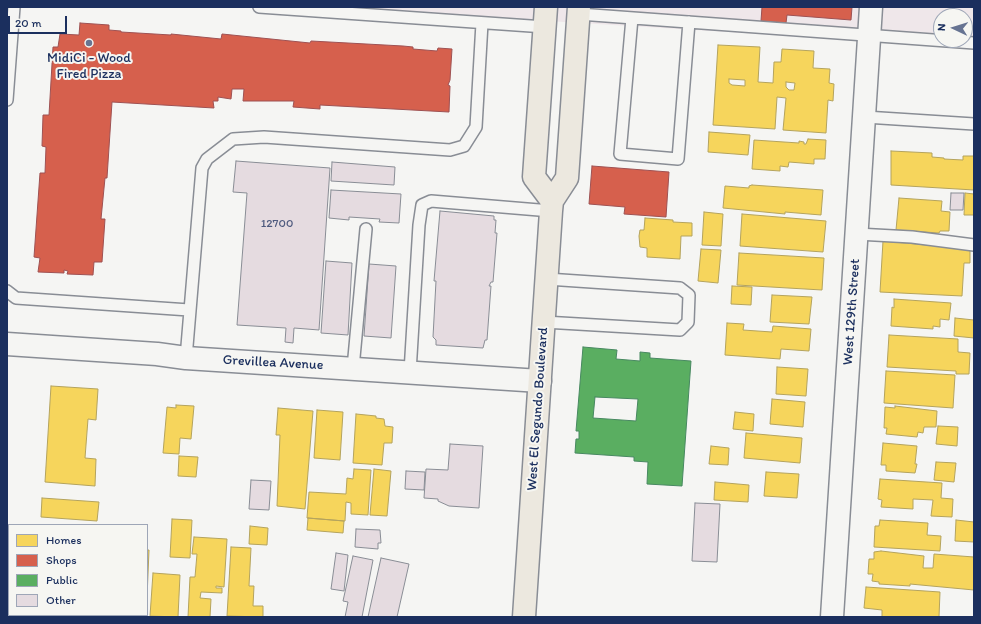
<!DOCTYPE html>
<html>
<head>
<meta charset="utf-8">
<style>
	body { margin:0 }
	#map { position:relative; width:981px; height:624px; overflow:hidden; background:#f5f5f3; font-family:Itim,sans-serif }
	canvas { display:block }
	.frame { position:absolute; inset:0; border:8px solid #1b2f5e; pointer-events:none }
	.legend { position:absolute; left:8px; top:524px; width:140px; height:92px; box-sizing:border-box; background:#f6f6f2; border:1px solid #9ea6b7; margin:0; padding:5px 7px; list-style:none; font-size:12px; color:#1b2f5e }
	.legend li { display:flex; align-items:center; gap:8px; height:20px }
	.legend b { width:20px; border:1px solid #9ea6b7 }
	.north { position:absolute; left:933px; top:8px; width:40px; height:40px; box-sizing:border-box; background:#f6f6f2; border:1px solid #9ea6b7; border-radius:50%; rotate:274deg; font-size:11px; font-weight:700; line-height:16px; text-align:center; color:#1b2f5e }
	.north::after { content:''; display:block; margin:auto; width:14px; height:18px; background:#677492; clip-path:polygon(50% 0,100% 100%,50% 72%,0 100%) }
	.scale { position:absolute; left:8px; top:16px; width:59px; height:18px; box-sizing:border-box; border:2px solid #1b2f5e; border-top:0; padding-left:5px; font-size:12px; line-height:14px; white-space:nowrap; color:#1b2f5e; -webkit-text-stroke:3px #f6f6f2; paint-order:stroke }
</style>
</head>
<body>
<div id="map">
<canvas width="981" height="624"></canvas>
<div class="frame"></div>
<ul class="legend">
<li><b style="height:11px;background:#f6d55c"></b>Homes</li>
<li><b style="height:11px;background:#d6604d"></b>Shops</li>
<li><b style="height:11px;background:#5aae61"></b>Public</li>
<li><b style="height:11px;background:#e5dbe0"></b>Other</li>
</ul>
<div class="north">N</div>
<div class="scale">20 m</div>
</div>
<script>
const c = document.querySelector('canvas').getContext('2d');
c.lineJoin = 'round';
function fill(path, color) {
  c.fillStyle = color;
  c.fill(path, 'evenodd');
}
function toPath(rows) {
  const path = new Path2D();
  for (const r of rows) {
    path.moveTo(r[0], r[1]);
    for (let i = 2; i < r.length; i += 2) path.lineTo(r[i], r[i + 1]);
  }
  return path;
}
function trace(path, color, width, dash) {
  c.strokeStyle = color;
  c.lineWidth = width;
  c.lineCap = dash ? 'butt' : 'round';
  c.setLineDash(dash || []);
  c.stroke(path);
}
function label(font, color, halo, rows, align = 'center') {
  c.font = font + ' Itim,sans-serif';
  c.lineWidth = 4;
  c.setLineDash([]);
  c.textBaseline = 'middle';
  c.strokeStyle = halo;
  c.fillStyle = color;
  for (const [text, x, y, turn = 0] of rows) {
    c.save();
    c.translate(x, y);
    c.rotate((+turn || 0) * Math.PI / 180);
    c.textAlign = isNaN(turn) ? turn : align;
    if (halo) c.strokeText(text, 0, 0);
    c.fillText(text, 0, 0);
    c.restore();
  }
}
const built = toPath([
	[318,7,974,7,974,47],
	[941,16,965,16,965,40,941,40]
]);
const homes = toPath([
	[718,45,760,47,758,82,773,83,774,62,781,62,782,49,814,51,813,68,830,69,829,83,834,84,833,101,828,100,826,133,783,130,786,98,777,97,775,129,713,125,718,45],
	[729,79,745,80,745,86,732,85,729,83,729,79],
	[786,82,795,83,794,90,789,90,786,87,786,82],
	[709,132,750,135,748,155,708,152,709,132],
	[808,139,826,140,825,159,814,159,814,164,789,162,788,167,780,166,780,171,752,169,754,140,799,143,799,141,804,142,804,144,806,144,808,139],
	[891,151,932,153,932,157,944,158,944,159,963,160,963,156,974,156,974,190,891,185,891,151],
	[752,185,823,190,821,215,785,212,785,214,723,208,725,186,749,188,749,186,752,185],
	[965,193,974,194,974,215,964,215,965,193],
	[899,198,942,201,941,211,950,212,949,231,940,231,939,233,896,230,899,198],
	[704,212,723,214,721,246,702,245,704,212],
	[742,214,826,221,823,252,740,246,742,214],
	[645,218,673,220,673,222,692,223,692,236,681,236,680,259,647,257,647,248,640,247,639,236,640,230,644,230,645,218],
	[883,241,970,249,970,263,964,263,962,296,880,292,883,241],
	[701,249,721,250,718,283,698,281,701,249],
	[739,253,824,258,822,290,737,285,739,253],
	[732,286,752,287,751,305,731,304,732,286],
	[772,295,812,297,809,324,770,322,772,295],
	[894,299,951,303,949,320,940,319,940,327,933,326,933,329,891,326,892,307,894,308,894,299],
	[955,318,974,320,974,338,954,336,955,318],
	[727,323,744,324,743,330,772,332,773,326,811,329,809,351,781,349,780,359,725,355,727,323],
	[889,335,958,339,958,352,970,353,969,374,956,374,956,371,887,367,889,335],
	[777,367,808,369,806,396,776,394,777,367],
	[886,371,955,375,953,408,884,403,886,371],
	[51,386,98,389,96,420,88,419,85,458,96,459,95,486,45,482,51,386],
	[772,399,805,402,803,427,770,424,772,399],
	[176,405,194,406,191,439,180,438,179,454,163,453,167,407,176,408,176,405],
	[895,406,937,411,936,427,924,427,923,433,918,432,917,437,886,434,887,428,884,428,885,407,895,408,895,406],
	[278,408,313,411,305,509,277,506,280,435,276,435,278,408],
	[317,410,343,412,340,460,314,458,317,410],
	[735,412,754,414,753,431,733,429,735,412],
	[356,414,376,416,376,418,384,419,385,426,393,427,392,443,384,443,382,465,353,463,356,414],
	[938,426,958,427,957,446,936,444,938,426],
	[746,433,802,438,800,463,744,458,746,433],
	[883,443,917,446,915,464,917,464,915,473,886,471,886,465,881,465,883,443],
	[711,446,729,448,728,465,709,464,711,446],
	[179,456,198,457,196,477,178,476,179,456],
	[936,462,956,463,954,482,934,480,936,462],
	[354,469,371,470,368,515,351,514,351,503,346,502,345,521,307,518,309,492,346,494,347,478,353,479,354,469],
	[374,469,391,471,387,516,370,515,374,469],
	[766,472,799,474,797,498,764,496,766,472],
	[880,479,942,483,941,498,953,499,952,517,931,516,933,500,913,499,913,509,881,507,882,500,878,499,880,479],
	[715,482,749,485,748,502,714,500,715,482],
	[42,498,99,502,97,521,41,517,42,498],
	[308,518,344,521,343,533,307,530,308,518],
	[172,519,192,520,190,558,170,557,172,519],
	[880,520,928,523,927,535,941,536,940,551,874,547,875,526,879,526,880,520],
	[956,520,974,522,974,542,955,541,956,520],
	[250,526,268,528,267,545,249,544,250,526],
	[194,537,227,539,224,587,216,586,216,588,222,588,222,593,201,592,200,598,211,599,210,617,188,617,190,577,195,577,197,554,192,554,194,537],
	[231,547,251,548,249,586,254,586,253,606,263,606,263,617,227,616,231,547],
	[147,550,149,550,147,598,147,550],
	[881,551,924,556,923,568,933,568,934,554,974,557,974,590,910,584,910,586,879,584,879,582,872,581,873,574,868,574,869,559,874,559,874,552,881,551],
	[153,573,180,575,178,617,150,616,153,573],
	[7,574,9,574,9,603,7,603,7,574],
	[866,587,940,592,939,617,882,617,882,610,864,608,866,587],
	[131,615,146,615,138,617,131,615]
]);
const shops = toPath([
	[762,7,852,7,851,20,787,15,786,23,761,21,762,7],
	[80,23,109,25,109,30,121,31,121,32,171,35,171,34,221,39,222,34,310,43,311,41,403,46,413,47,413,49,437,51,438,48,452,49,450,80,448,85,450,86,449,112,320,105,320,109,293,107,294,101,243,101,244,89,232,89,231,99,218,97,218,101,213,101,214,108,112,102,107,178,105,178,101,219,105,219,102,262,94,262,93,275,67,274,68,271,64,270,64,273,38,272,40,258,34,257,40,173,45,173,46,147,42,146,43,115,49,115,53,47,58,47,60,34,79,35,80,23],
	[592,166,669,172,666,217,624,214,625,207,589,204,592,166]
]);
const public = toPath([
	[583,347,617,350,616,359,640,361,640,352,650,353,650,358,691,361,682,486,647,484,648,462,634,461,634,457,575,453,576,439,579,439,579,431,576,431,583,347],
	[595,397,638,399,636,421,593,418,595,397]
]);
const building = toPath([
	[236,161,330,168,319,330,294,328,293,343,285,342,286,328,237,325,247,193,233,192,236,161],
	[332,162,395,167,394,185,331,181,332,162],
	[331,190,401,194,399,223,379,222,380,219,349,217,349,220,329,218,331,190],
	[951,193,964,193,963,210,950,210,951,193],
	[440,211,494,216,494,220,496,220,495,233,497,233,493,282,491,282,489,286,491,286,487,340,485,340,483,348,436,345,436,340,433,337,436,281,434,281,440,211],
	[326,261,352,263,348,335,321,333,326,261],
	[369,264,396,266,391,338,364,336,369,264],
	[450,444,483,446,479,508,449,506,438,501,438,499,424,498,426,469,448,470,450,444],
	[406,471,425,472,424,490,405,489,406,471],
	[251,480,271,481,269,510,249,509,251,480],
	[695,503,720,504,717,562,692,561,695,503],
	[356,529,380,530,381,543,378,543,378,549,355,547,356,529],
	[336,553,348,555,344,591,331,589,336,553],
	[353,556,373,560,362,617,345,617,348,602,343,601,353,556],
	[381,558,409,564,397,617,368,617,381,558]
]);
const service = toPath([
	[259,7,545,27],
	[579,14,974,43],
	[632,18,620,154,678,159,689,22],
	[7,100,14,7],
	[865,117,974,124],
	[857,234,912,237,974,245],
	[7,291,16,298,189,310],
	[544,322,680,330,688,322,689,295,680,288,547,279],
	[186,358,202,168,207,159,233,139,264,137,450,150,464,146,476,127,482,23],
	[353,368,366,229],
	[410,372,419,225,422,205,431,201,551,211]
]);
const minor = toPath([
	[7,344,157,354,186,358,540,381],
	[832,617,871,7]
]);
const primary = toPath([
	[546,7,534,177,552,201],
	[524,617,551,211,552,201,567,178,579,7]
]);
const markers = [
	[89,43,4,"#677492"]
];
const numberNames = [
	["12700",277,224]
];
const poiNames = [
	["MidiCi - Wood",89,58],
	["Fired Pizza",89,74]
];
const streetNames = [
	["West 129th Street",852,312,-86],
	["Grevillea Avenue",273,363,3],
	["West El Segundo Boulevard",538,409,-86]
];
fill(built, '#efe7ea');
fill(homes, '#f6d55c');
trace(homes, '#b4a35d', 1);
fill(shops, '#d6604d');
trace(shops, '#9e5152', 1);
fill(public, '#5aae61');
trace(public, '#478860', 1);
fill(building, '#e5dbe0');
trace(building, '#898d95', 1);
trace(service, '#898d95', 14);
trace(minor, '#898d95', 25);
trace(primary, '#898d95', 25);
trace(service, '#f5f5f3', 11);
trace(minor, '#f5f5f3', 22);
trace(primary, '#ece8df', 22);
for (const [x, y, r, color] of markers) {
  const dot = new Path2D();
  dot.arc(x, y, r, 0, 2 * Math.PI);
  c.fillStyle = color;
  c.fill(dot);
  trace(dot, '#f6f6f2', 1.5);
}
label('12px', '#4e5a7e', null, numberNames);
label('14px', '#1b2f5e', '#f6f6f2', poiNames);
label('14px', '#1b2f5e', '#f6f6f2', streetNames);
</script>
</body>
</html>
